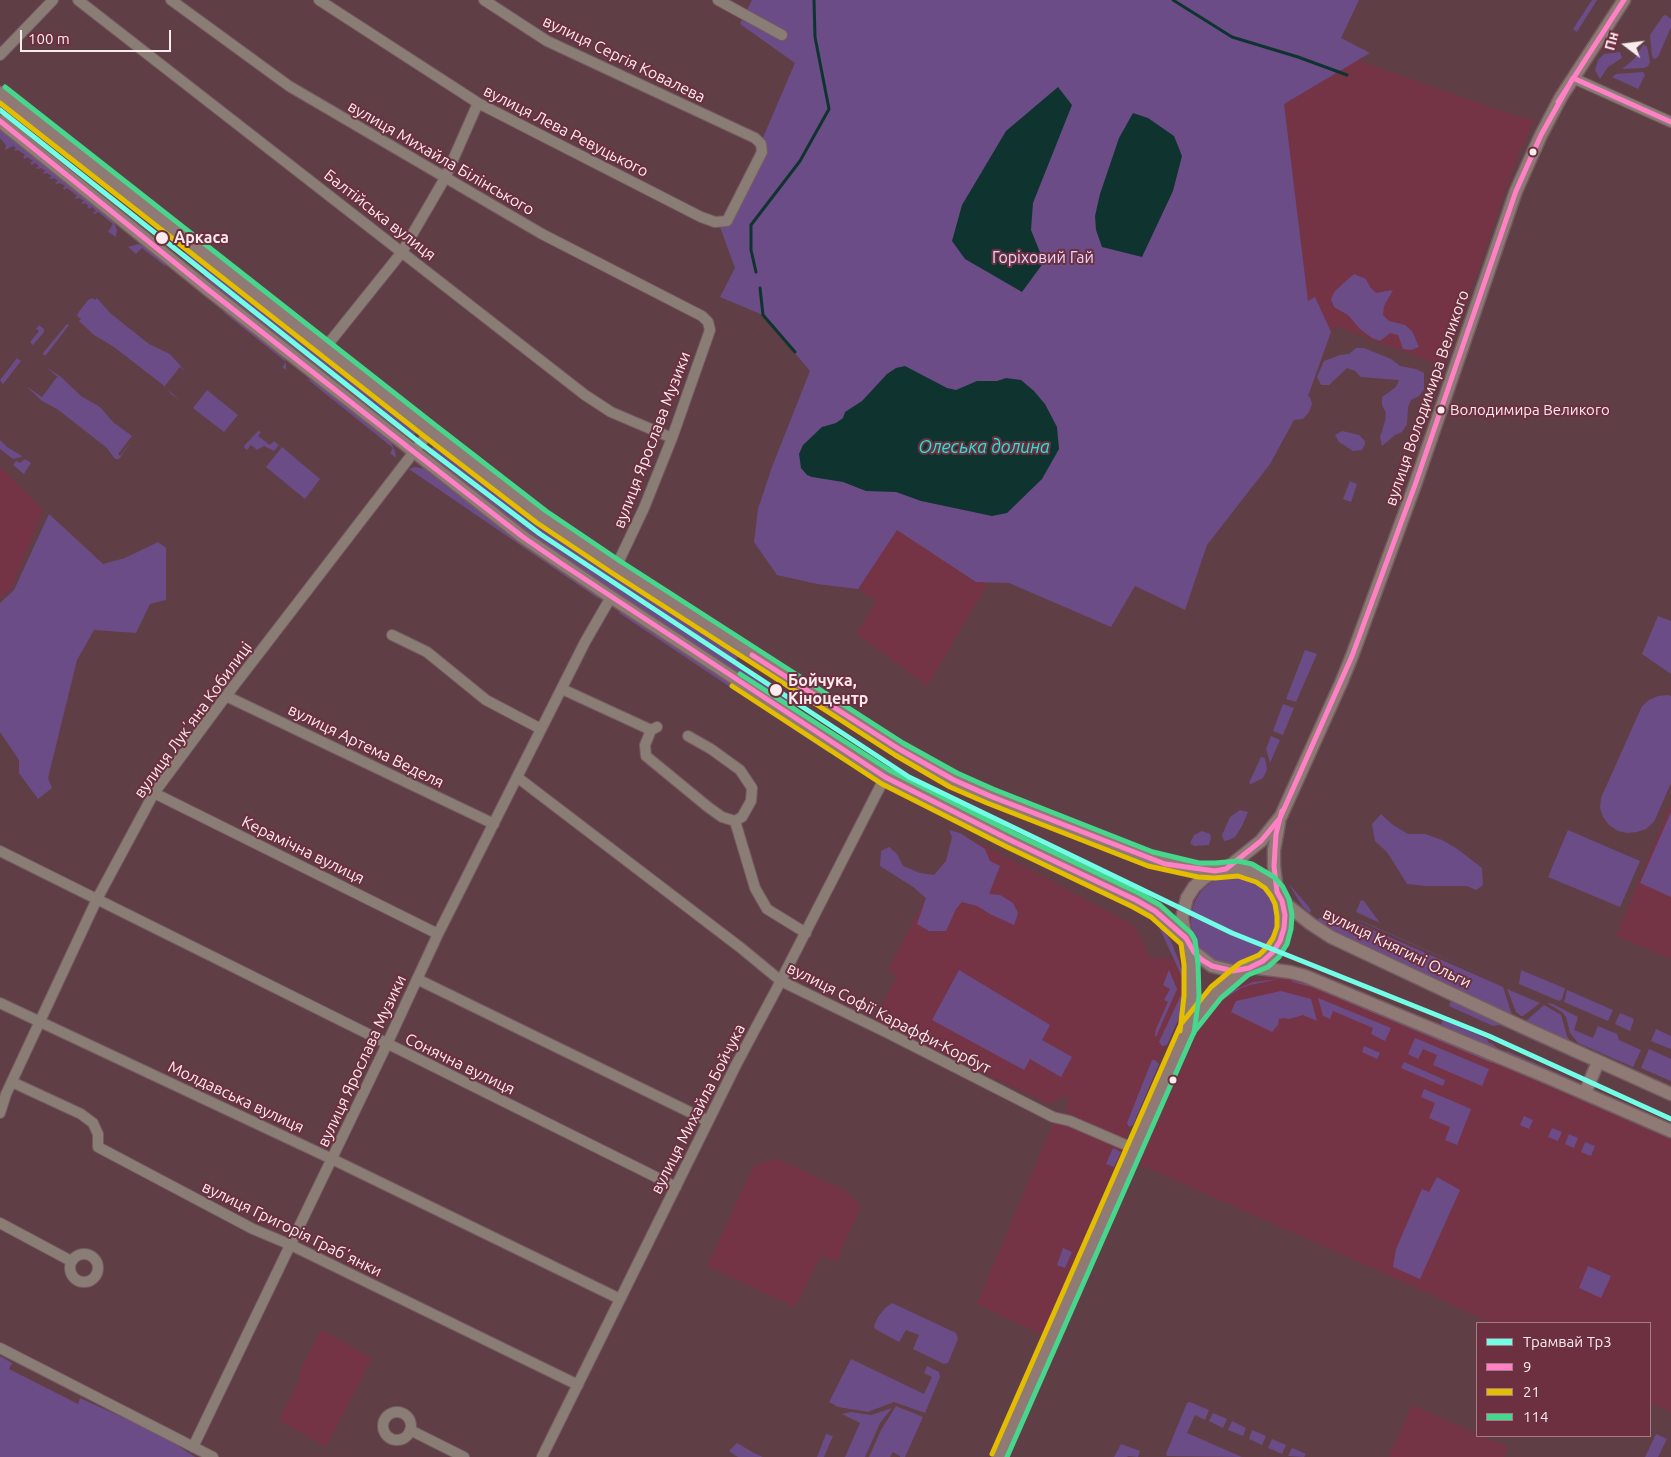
<!DOCTYPE html>
<html>
<head>
<meta charset="utf-8">
<style>
	body { margin:0 }
	#map { position:relative; width:1671px; height:1457px; overflow:hidden; background:#5f3e46; font-family:Ubuntu,sans-serif }
	canvas { display:block }
	.legend { position:absolute; left:1476px; top:1322px; width:175px; height:115px; box-sizing:border-box; background:#6c3040; border:1px solid #a57b85; margin:0; padding:6px 9px; list-style:none; font-size:15px; color:#faebed }
	.legend li { display:flex; align-items:center; gap:10px; height:25px }
	.legend b { width:25px; border:1px solid #a57b85 }
	.north { position:absolute; left:1601px; top:20px; width:50px; height:50px; -webkit-text-stroke:4px #6c3040; paint-order:stroke; rotate:285deg; font-size:14px; font-weight:700; line-height:20px; text-align:center; color:#faebed }
	.north::after { content:''; display:block; margin:auto; width:18px; height:22px; background:#faebed; clip-path:polygon(50% 0,100% 100%,50% 72%,0 100%) }
	.scale { position:absolute; left:20px; top:30px; width:151px; height:22px; box-sizing:border-box; border:2px solid #faebed; border-top:0; padding-left:6px; font-size:15px; line-height:18px; white-space:nowrap; color:#faebed; -webkit-text-stroke:4px #6c3040; paint-order:stroke }
</style>
</head>
<body>
<div id="map">
<canvas width="1671" height="1457"></canvas>
<ul class="legend">
<li><b style="height:6px;background:#72fde6"></b>Трамвай Тр3</li>
<li><b style="height:6px;background:#ff80c5"></b>9</li>
<li><b style="height:6px;background:#e3bd00"></b>21</li>
<li><b style="height:6px;background:#46d78d"></b>114</li>
</ul>
<div class="north">Пн</div>
<div class="scale">100 m</div>
</div>
<script>
const c = document.querySelector('canvas').getContext('2d');
c.lineJoin = 'round';
function fill(path, color) {
  c.fillStyle = color;
  c.fill(path, 'evenodd');
}
function toPath(rows) {
  const path = new Path2D();
  for (const r of rows) {
    if (r.length === 3) {
      path.moveTo(r[0] + r[2], r[1]);
      path.arc(r[0], r[1], r[2], 0, 2 * Math.PI);
      continue;
    }
    path.moveTo(r[0], r[1]);
    for (let i = 2; i < r.length; i += 2) path.lineTo(r[i], r[i + 1]);
  }
  return path;
}
function trace(path, color, width, dash) {
  c.strokeStyle = color;
  c.lineWidth = width;
  c.lineCap = dash ? 'butt' : 'round';
  c.setLineDash(dash || []);
  c.stroke(path);
}
function label(font, color, halo, rows, align = 'center') {
  c.font = font + ' Ubuntu,sans-serif';
  c.lineWidth = 4;
  c.setLineDash([]);
  c.textBaseline = 'middle';
  c.strokeStyle = halo;
  c.fillStyle = color;
  for (const [text, x, y, turn = 0] of rows) {
    c.save();
    c.translate(x, y);
    c.rotate((+turn || 0) * Math.PI / 180);
    c.textAlign = isNaN(turn) ? turn : align;
    if (halo) c.strokeText(text, 0, 0);
    c.fillText(text, 0, 0);
    c.restore();
  }
}
const built = toPath([
	[1357,60,1513,115,1535,120,1519,153,1444,367,1336,326,1331,332,1321,313,1308,302,1284,104],
	[0,466,43,510,12,588,0,598],
	[897,528,997,564,982,593,927,686,857,634,876,601,858,589],
	[1671,804,1671,959,1616,936],
	[959,834,989,848,1135,926,1150,958,1180,958,1186,987,1184,1006,1125,1139,1067,1113,1068,1094,1049,1104,874,1021,897,976,888,970],
	[1272,977,1286,978,1310,982,1671,1140,1671,1413,1650,1402,1650,1323,1490,1323,1426,1292,1139,1164,1201,1025,1211,1010,1224,995,1236,986,1253,979],
	[1054,1121,1068,1122,1123,1148,1042,1335,977,1304],
	[777,1159,844,1190,861,1206,836,1262,821,1255,795,1307,707,1266,754,1165],
	[321,1330,372,1358,326,1447,279,1420,299,1380,300,1371],
	[1412,1405,1477,1434,1477,1436,1482,1436,1508,1447,1504,1457,1389,1457]
]);
const green = toPath([
	[752,0,1359,0,1341,38,1370,53,1284,104,1308,301,1315,297,1331,332,1308,396,1310,397,1312,404,1309,412,1303,419,1294,420,1270,464,1207,545,1185,610,1135,586,1111,627,1009,583,976,582,897,530,858,589,817,584,777,575,754,542,758,509,772,467,810,371,763,315,720,297,735,268,720,227,753,161,795,63,740,24],
	[1592,0,1597,0,1577,32,1573,29],
	[1666,15,1671,19,1671,27,1658,57,1654,59,1652,56,1650,35,1663,16],
	[1643,45,1647,46,1650,62,1648,66,1644,68,1622,69,1634,59],
	[1620,52,1622,58,1608,67,1600,79,1595,70,1598,60,1604,54],
	[1643,72,1645,75,1638,89,1612,77,1616,74],
	[0,130,114,222,117,230,116,237,108,232,113,224,98,212,95,214,93,213,96,211,92,207,89,209,87,207,89,206,85,203,83,204,81,203,84,201,79,198,76,199,75,198,77,196,67,188,64,190,63,188,65,186,60,183,57,184,55,183,58,181,54,178,51,179,49,178,52,176,47,173,44,174,43,173,45,171,41,168,38,169,36,168,39,166,35,163,32,165,30,163,33,161,27,157,25,159,23,157,25,155,18,150,15,151,14,150,16,148,13,146,5,150,6,145,0,138],
	[138,244,144,245,167,264,165,266,142,248,136,254,128,247],
	[191,249,415,426,417,432,411,438,409,439,405,437,203,277,205,274,182,256,187,250,189,251],
	[1354,274,1366,279,1370,287,1376,293,1393,290,1384,306,1383,315,1389,321,1405,325,1412,331,1419,347,1411,350,1403,349,1398,335,1390,333,1380,341,1372,338,1360,329,1348,315,1334,307,1331,299,1335,291],
	[92,298,95,300,97,298,110,313,149,344,170,354,186,372,180,367,164,387,180,400,171,394,163,385,114,347,94,335,79,321,81,319,77,316,78,313,88,300],
	[222,311,229,314,283,356,286,362,286,370,282,367,286,362],
	[67,324,69,325,46,355,43,355,43,353],
	[39,325,44,329,44,332,33,345,30,342,39,331,36,329],
	[1356,348,1364,348,1391,359,1400,366,1416,369,1424,373,1424,389,1419,396,1411,400,1408,407,1407,424,1402,432,1395,435,1382,446,1380,437,1385,421,1386,413,1382,405,1382,397,1396,387,1399,380,1361,377,1355,371,1347,368,1329,385,1321,385,1317,377,1324,361,1340,355,1349,354],
	[17,358,21,361,3,384,0,380],
	[46,367,61,377,81,396,100,407,113,422,132,436,118,454,120,456,132,441,119,459,115,459,107,448,57,409,42,401,26,386,42,397,57,377,59,378],
	[307,379,314,381,391,442,395,451,396,458,390,453,393,448],
	[207,390,238,415,224,432,193,408],
	[258,431,261,432,258,436,270,445,274,441,279,445,274,451,264,446,257,450,251,445,247,450,245,449,244,446],
	[1342,431,1359,435,1365,441,1365,444,1362,450,1353,451,1339,442,1335,435],
	[0,440,7,447,22,456,21,457,13,459,0,449],
	[437,445,740,652,736,660,800,702,795,710,544,545,429,456,428,453,434,446],
	[282,447,320,479,305,499,266,467],
	[25,459,31,463,24,474,13,465,16,461,20,463],
	[415,467,425,469,521,542,596,594,599,599,409,469],
	[1350,481,1357,484,1351,502,1343,499],
	[49,514,103,564,125,558,158,542,166,548,166,600,150,604,136,633,94,630,77,660,48,778,52,788,38,799,19,773,19,760,0,732,0,603,14,590],
	[621,610,832,749,829,753,619,613],
	[1658,616,1671,621,1671,674,1642,654],
	[1305,650,1317,654,1296,702,1286,699],
	[1668,695,1671,696,1671,783,1654,822,1646,829,1637,832,1627,833,1618,831,1609,825,1603,817,1600,808,1601,798,1642,706,1649,700,1658,696],
	[1283,704,1294,708,1283,735,1273,731],
	[1271,736,1280,740,1270,763,1266,749],
	[840,754,862,767,868,774,863,773,838,758],
	[1261,757,1265,758,1267,770,1263,778,1251,784,1249,783],
	[1240,810,1248,812,1242,826,1235,837,1229,840,1224,841,1222,835,1230,817],
	[1671,812,1671,897,1640,883],
	[1381,814,1393,825,1408,834,1425,834,1442,840,1456,848,1482,868,1483,885,1476,890,1467,886,1427,886,1407,884,1387,852,1375,841,1372,824],
	[949,830,960,833,985,849,990,861,1000,866,989,894,1000,895,1013,903,1018,913,1014,925,992,915,977,906,962,902,956,909,946,931,929,931,917,924,926,898,913,887,880,866,881,851,889,847,897,854,903,866,920,873,934,875,946,861,952,837],
	[1568,830,1640,861,1620,907,1548,877],
	[1202,831,1210,834,1211,838,1209,845,1194,846,1190,843,1194,835],
	[1236,920,45],
	[1289,884,1309,907,1311,911,1310,913,1302,906],
	[1361,900,1364,901,1380,923,1356,912],
	[1319,918,1346,918,1503,987,1512,1015,1338,933,1317,921],
	[1358,920,1362,921,1502,984],
	[1159,923,1171,941,1180,964,1183,979,1158,925],
	[959,970,1050,1025,1042,1040,1072,1057,1061,1077,1030,1059,1024,1070,932,1020],
	[1169,970,1177,989,1156,1037,1155,1035,1156,1029,1168,1002,1164,1000,1170,989,1163,985],
	[1521,970,1564,988,1565,989,1562,999,1559,1001,1519,984],
	[1279,979,1250,985,1241,988,1227,997,1225,997,1234,990,1253,982],
	[1292,981,1311,985,1493,1061,1492,1063,1312,987,1292,982],
	[1507,989,1540,1003,1523,1016,1521,1016,1516,1012],
	[1567,990,1613,1010,1608,1021,1564,1002],
	[1281,991,1311,999,1317,1021,1303,1015,1289,1019,1284,1018,1279,1019,1278,1025,1272,1032,1231,1012,1236,1001],
	[1181,995,1185,997,1183,1009,1167,1045,1162,1046,1159,1042],
	[1318,998,1391,1028,1385,1041,1371,1034,1373,1028,1333,1011,1330,1019,1323,1016],
	[1451,1000,1510,1028,1509,1029,1499,1025,1493,1026,1449,1006],
	[1547,1003,1553,1004,1578,1017,1574,1030,1593,1038,1598,1026,1617,1034,1619,1040,1641,1050,1633,1067,1578,1043,1570,1033,1566,1017,1562,1012],
	[1544,1005,1561,1015,1567,1036,1571,1042,1526,1021],
	[1620,1013,1634,1019,1630,1031,1615,1024],
	[1443,1020,1487,1039,1489,1043,1493,1044,1499,1050,1440,1026],
	[1656,1029,1671,1036,1671,1049,1651,1041],
	[1517,1031,1581,1060,1582,1062,1515,1032],
	[1415,1038,1489,1069,1482,1086,1433,1065,1437,1055,1423,1049,1418,1059,1408,1054],
	[1364,1046,1380,1053,1377,1059,1362,1052],
	[1649,1049,1671,1059,1671,1081,1641,1068],
	[1507,1051,1573,1080,1575,1081,1572,1081,1506,1053],
	[1152,1060,1155,1060,1159,1064,1133,1125,1129,1127,1127,1123],
	[1404,1062,1445,1080,1443,1086,1401,1068],
	[1424,1089,1471,1109,1457,1145,1445,1140,1450,1127,1429,1118,1435,1103,1421,1097],
	[1524,1116,1533,1120,1529,1129,1520,1125],
	[1552,1128,1562,1132,1558,1141,1548,1137],
	[1569,1134,1578,1138,1574,1148,1565,1144],
	[1585,1142,1595,1146,1591,1156,1581,1152],
	[1113,1148,1121,1152,1114,1167,1106,1164],
	[1437,1177,1460,1190,1420,1279,1393,1267,1396,1249,1422,1189,1429,1192],
	[1063,1248,1072,1252,1065,1268,1057,1265],
	[1588,1266,1611,1276,1601,1298,1579,1288],
	[892,1303,956,1333,958,1339,948,1363,944,1364,913,1349,919,1335,906,1330,899,1342,875,1329,874,1326,878,1317,885,1308],
	[0,1356,12,1363,9,1369,78,1404,80,1398,163,1436,195,1457,0,1457],
	[851,1359,924,1394,932,1377,924,1373,927,1366,939,1372,940,1377,925,1413,894,1402,868,1412,838,1407,829,1402],
	[1190,1402,1209,1410,1205,1420,1195,1415,1187,1433,1242,1457,1167,1456,1166,1454,1187,1403],
	[896,1406,923,1417,905,1457,900,1457,900,1456,893,1452,890,1457,869,1457,881,1430],
	[892,1408,880,1423,865,1457,845,1457,860,1423,842,1414,851,1412,871,1415],
	[1213,1413,1227,1419,1223,1428,1209,1421],
	[1232,1421,1246,1428,1243,1436,1228,1430],
	[1252,1430,1266,1436,1262,1445,1249,1439],
	[826,1434,833,1436,824,1457,817,1457],
	[1656,1434,1667,1439,1658,1457,1645,1457],
	[1272,1439,1286,1445,1282,1454,1268,1448],
	[737,1443,754,1453,763,1457,738,1457,729,1451],
	[1121,1444,1140,1451,1138,1457,1128,1456,1127,1457,1114,1457],
	[1292,1448,1306,1454,1304,1457,1288,1456]
]);
const water = toPath([
	[1058,87,1072,105,1033,203,1031,230,1044,262,1022,292,965,259,952,241,962,205,1006,131],
	[1133,113,1148,118,1174,136,1182,156,1173,191,1142,257,1102,247,1096,230,1095,216,1100,194,1119,138],
	[905,366,947,388,956,390,977,381,997,381,1006,378,1021,380,1034,391,1045,404,1057,427,1059,449,1042,479,1007,513,992,516,921,501,896,492,866,491,843,482,812,477,807,475,801,468,799,454,803,445,822,427,836,423,843,418,845,412,862,401,887,374,896,368]
]);
const stream = toPath([
	[1173,0,1232,37,1298,57,1347,75],
	[756,272,751,250,751,225,800,161,829,109,815,37,814,0],
	[760,288,763,315,795,352]
]);
const minor = toPath([
	[78,0,585,395,611,412,672,438],
	[171,0,289,86,542,234,702,316,708,322,710,330,672,438,644,508,616,567],
	[319,0,478,103,701,217,715,222,727,221,762,152,761,144,755,138,547,41,484,0],
	[718,0,782,35],
	[0,55,53,0],
	[1573,78,1671,122],
	[325,348,402,252,445,178,478,103],
	[392,635,427,652,486,700,541,729],
	[562,689,651,730],
	[226,696,494,824],
	[657,727,651,730,645,745,646,756,708,807,722,817,735,821],
	[688,736,711,749,740,770,752,788,751,801,742,817,735,821,755,888,767,909,806,933],
	[517,777,741,948,781,981,888,1033,1053,1117,1070,1121,1135,1149],
	[154,793,438,934],
	[0,851,676,1187],
	[417,979,708,1121],
	[0,1003,332,1159,620,1299],
	[12,1082,81,1114,93,1123,98,1134,98,1147,253,1229,291,1245,578,1385],
	[0,1113,6,1094,97,899,154,793,226,696,430,431],
	[0,1223,71,1261],
	[84,1268,14],
	[0,1348,213,1457],
	[397,1426,14],
	[410,1430,464,1457],
	[193,1447,387,1044,438,934,585,642,611,597],
	[542,1457,736,1065,776,990,885,777]
]);
const major = toPath([
	[0,93,430,431,542,517,616,567,899,749,954,780,990,796,1151,859,1176,866,1198,870,1215,871,1238,868,1250,871,1260,876,1270,883,1282,901,1311,924,1331,937,1516,1024,1671,1094],
	[0,121,206,288,523,537,611,597,885,777,1010,840,1136,900,1155,911,1186,938,1194,952,1212,966,1233,971,1251,967,1290,972,1305,976,1547,1077,1671,1131],
	[1226,869,1261,841,1281,816,1341,683,1352,656,1415,485,1516,191,1541,135,1561,97,1624,0],
	[1277,892,1274,866,1274,850,1279,823],
	[1186,938,1182,918,1187,898,1194,887,1204,878,1215,871],
	[1188,945,1192,980,1189,1024],
	[1251,967,1263,961,1273,952,1280,941,1284,928,1285,915,1282,901],
	[1585,1093,1598,1062],
	[999,1457,1188,1028,1211,998,1244,969]
]);
const bus1 = toPath([
	[1573,78,1671,122],
	[1558,102,1624,0],
	[0,121,206,288,414,452,523,537,562,564,885,777,1010,840,1136,900,1155,911,1186,938,1194,952,1202,960,1212,966,1233,971,1249,968,1263,961,1273,952,1280,941,1284,928,1285,915,1282,901,1277,892,1274,866,1276,834,1280,818,1352,656,1415,485,1516,191,1541,135,1573,78],
	[752,655,899,749,954,780,990,796,1165,864,1215,871,1226,869,1261,841,1280,818,1282,811]
]);
const bus2 = toPath([
	[0,103,425,437,537,523,612,573,895,755,950,787,987,803,1148,866,1198,877,1215,878,1238,876,1256,882,1265,888,1271,896,1275,904,1277,916,1277,927,1273,938,1267,947,1259,955,1240,963,1211,987,1181,1024,992,1454],
	[732,686,882,784,1007,847,1133,907,1151,917,1181,944,1184,965,1184,996,1180,1031]
]);
const bus3 = toPath([
	[5,87,435,425,546,511,620,561,903,743,957,773,993,789,1153,852,1199,863,1215,863,1238,861,1252,864,1274,877,1283,887,1289,899,1292,915,1291,929,1287,944,1279,957,1268,967,1248,975,1221,998,1194,1032,1007,1457],
	[740,674,889,770,1013,833,1139,893,1160,905,1191,933,1195,940,1198,964,1199,996,1194,1033]
]);
const tram1 = toPath([
	[0,110,420,443,540,534,909,777,1232,933,1489,1036,1671,1119]
]);
const markers = [
	[1533,152,4.5,"#faebed"],
	[162,238,7,"#faebed"],
	[1441,410,4.5,"#faebed"],
	[776,690,7,"#faebed"],
	[1173,1080,4.5,"#faebed"]
];
const busNames = [
	["Володимира Великого",1450,410]
];
const streetNames = [
	["вулиця Сергія Ковалева",624,59,26],
	["вулиця Лева Ревуцького",566,131,27],
	["вулиця Михайла Білінського",441,158,30],
	["Балтійська вулиця",380,215,38],
	["вулиця Володимира Великого",1427,398,-71],
	["вулиця Ярослава Музики",652,440,-69],
	["вулиця Лукʼяна Кобилиці",193,720,-54],
	["вулиця Артема Веделя",366,746,26],
	["Керамічна вулиця",303,850,26],
	["вулиця Княгині Ольги",1397,948,26],
	["вулиця Софії Караффи-Корбут",889,1018,27],
	["вулиця Ярослава Музики",362,1061,-65],
	["Сонячна вулиця",460,1064,26],
	["Молдавська вулиця",236,1097,25],
	["вулиця Михайла Бойчука",698,1109,-63],
	["вулиця Григорія Грабʼянки",292,1229,26]
];
const stopNames = [
	["Аркаса",174,238],
	["Бойчука,",788,681],
	["Кіноцентр",788,699]
];
const parkNames = [
	["Горіховий Гай",1043,258]
];
const waterNames = [
	["Олеська долина",984,447]
];
fill(built, '#753446');
fill(green, '#6c4c86');
fill(water, '#0f3430');
trace(stream, '#0f3430', 3);
trace(minor, '#755c62', 12);
trace(major, '#755c62', 15);
trace(minor, '#8a7d76', 10);
trace(major, '#8f7a75', 12);
trace(bus1, '#ff80c5', 5);
trace(bus2, '#e3bd00', 5);
trace(bus3, '#46d78d', 5);
trace(tram1, '#72fde6', 5);
for (const [x, y, r, color] of markers) {
  const dot = new Path2D();
  dot.arc(x, y, r, 0, 2 * Math.PI);
  c.fillStyle = color;
  c.fill(dot);
  trace(dot, '#6c3040', 2);
}
label('15px', '#faebed', '#6c3040', busNames, 'left');
label('16px', '#faebed', '#6c3040', streetNames);
label('bold 16px', '#faebed', '#6c3040', stopNames, 'left');
label('16px', '#e7d5fd', '#6c3040', parkNames);
label('italic 18px', '#1ce9d8', '#6c3040', waterNames);
</script>
</body>
</html>
